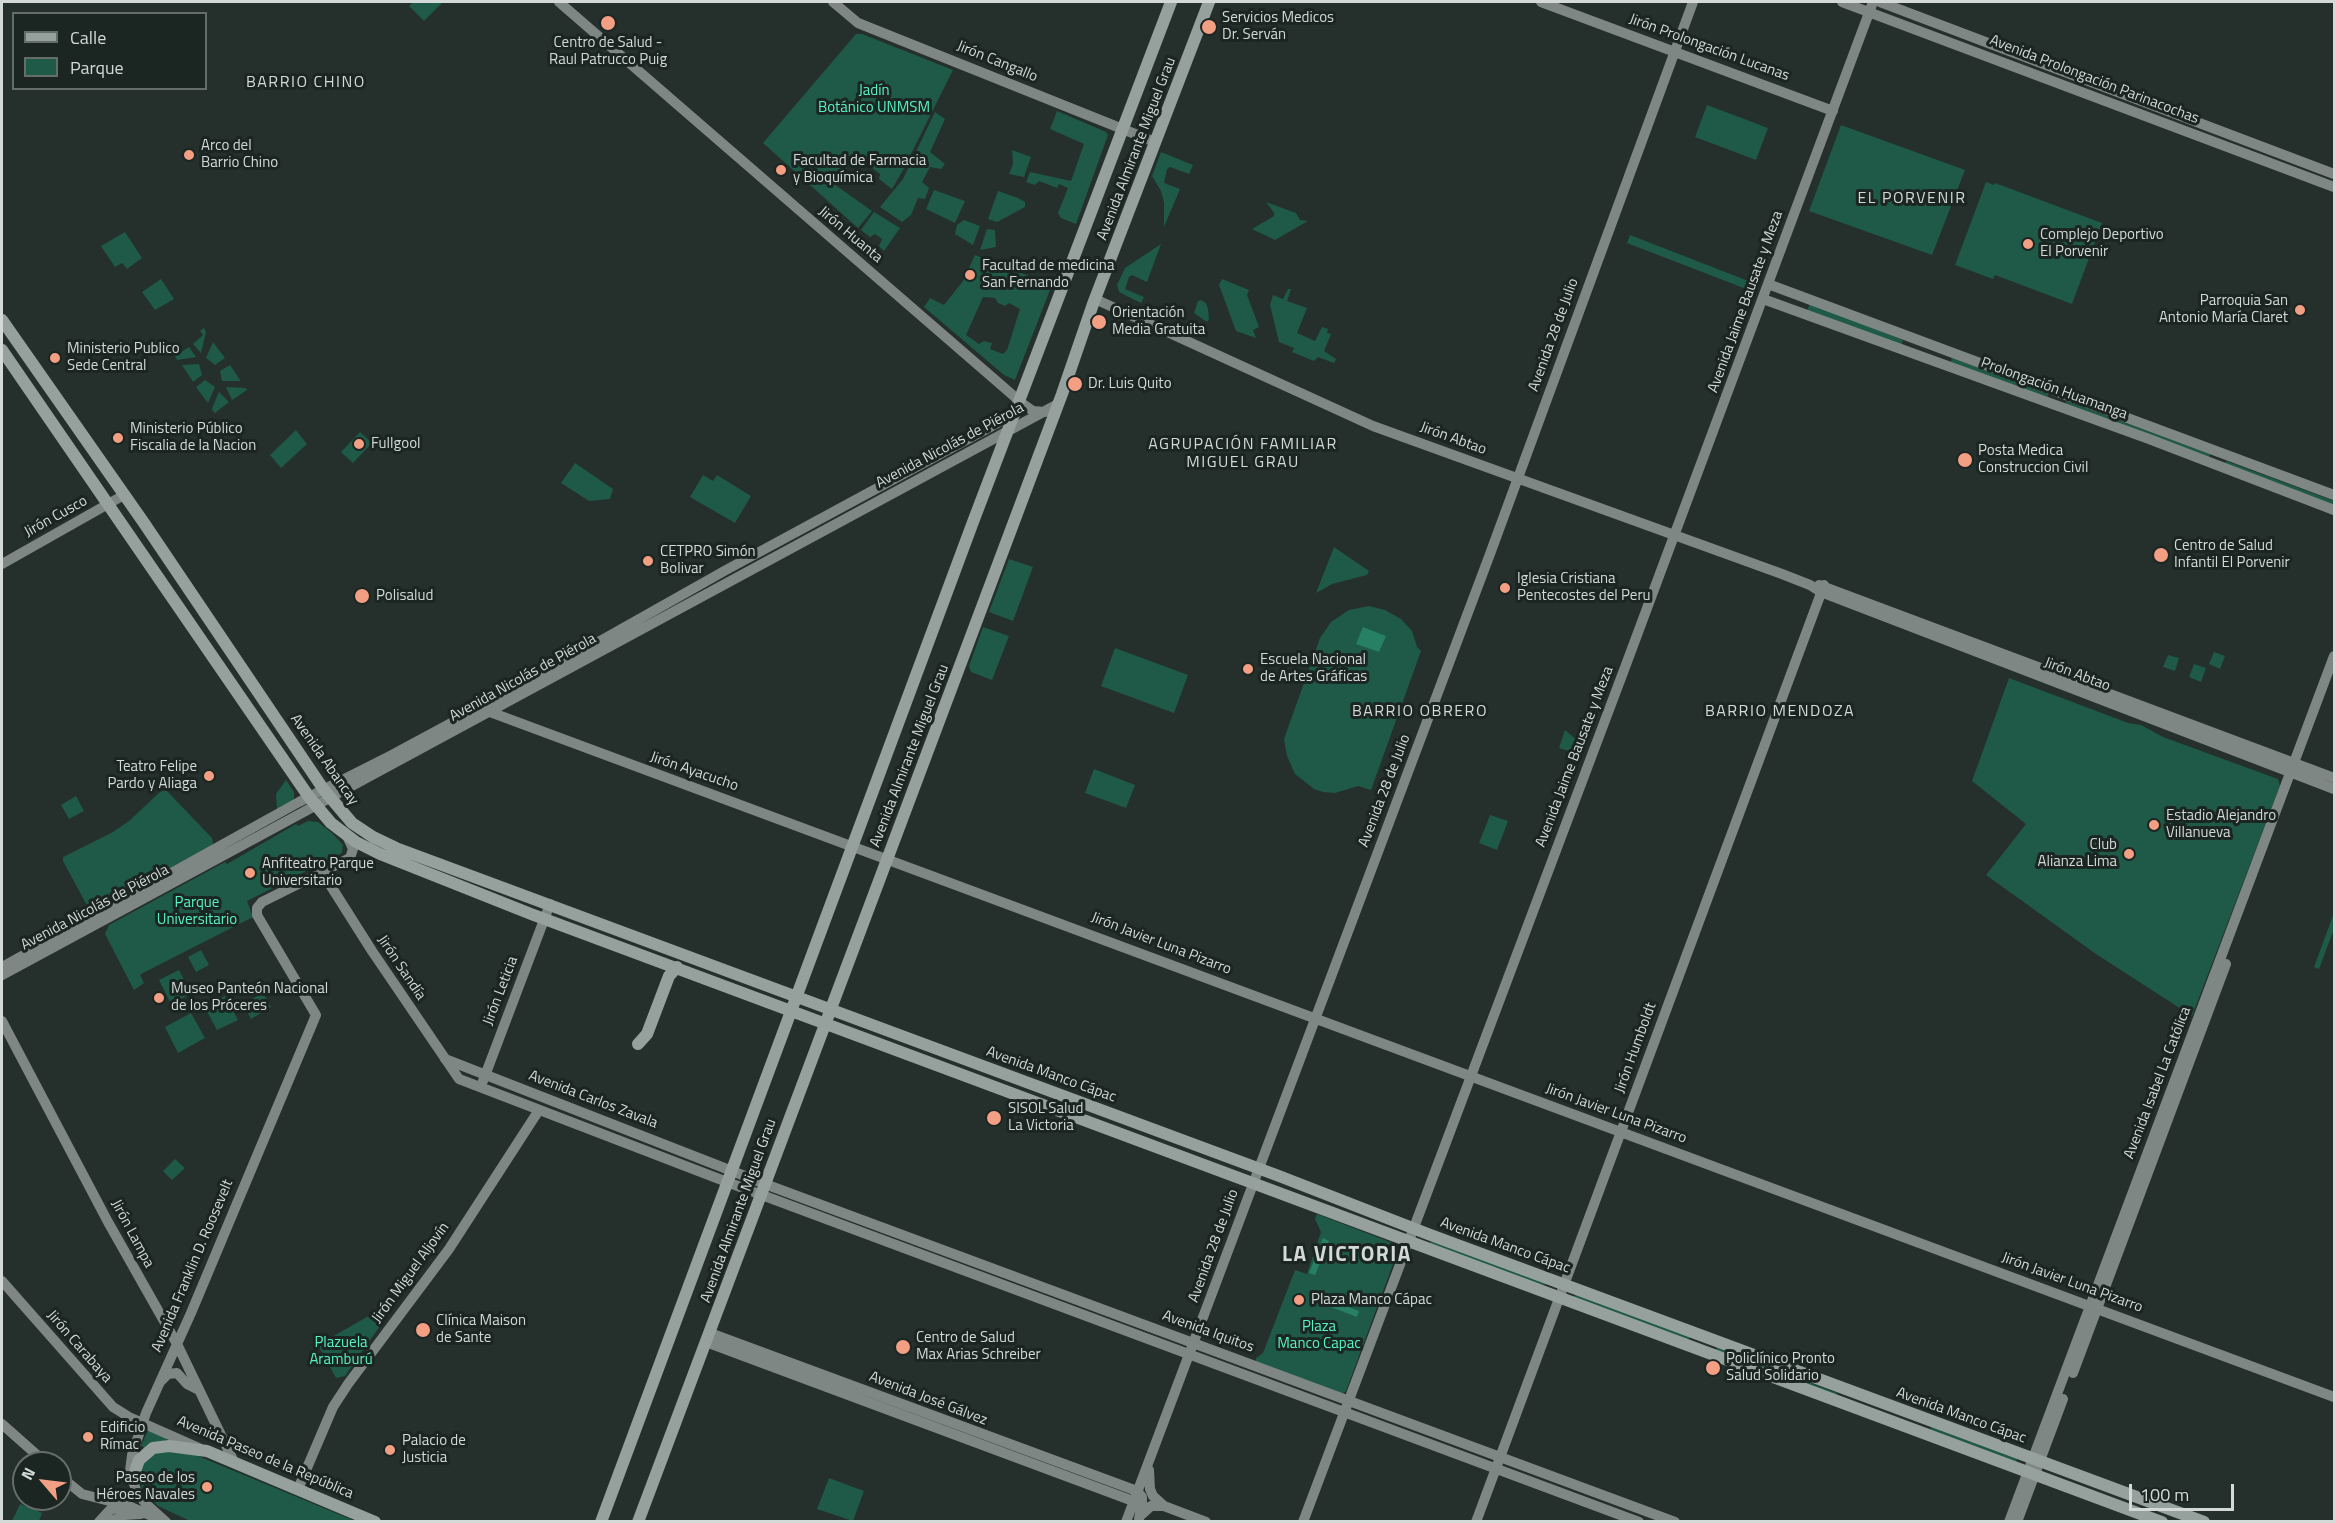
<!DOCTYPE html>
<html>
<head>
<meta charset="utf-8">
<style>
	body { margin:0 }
	#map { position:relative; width:2336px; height:1523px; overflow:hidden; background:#252f2b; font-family:"Titillium Web",sans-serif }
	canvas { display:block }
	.frame { position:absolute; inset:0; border:3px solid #d3d9d6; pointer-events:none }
	.legend { position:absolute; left:12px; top:12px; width:195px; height:78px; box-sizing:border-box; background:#1b2521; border:2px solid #656d69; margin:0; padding:8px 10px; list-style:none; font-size:18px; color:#d3d9d6 }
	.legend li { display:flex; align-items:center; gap:12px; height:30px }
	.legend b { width:30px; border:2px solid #656d69 }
	.north { position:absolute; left:12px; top:1451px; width:60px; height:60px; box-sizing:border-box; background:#1b2521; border:2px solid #656d69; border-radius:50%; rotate:298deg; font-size:16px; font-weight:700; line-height:24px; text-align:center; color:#d3d9d6 }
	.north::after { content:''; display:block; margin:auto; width:21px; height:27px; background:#f39f83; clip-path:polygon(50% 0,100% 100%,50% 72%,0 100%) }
	.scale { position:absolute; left:2129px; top:1484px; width:105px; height:27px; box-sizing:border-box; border:3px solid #d3d9d6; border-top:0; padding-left:8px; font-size:18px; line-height:21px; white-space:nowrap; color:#d3d9d6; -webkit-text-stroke:4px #1b2521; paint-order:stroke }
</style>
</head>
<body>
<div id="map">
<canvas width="2336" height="1523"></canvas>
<div class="frame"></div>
<ul class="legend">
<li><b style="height:8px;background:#96a09c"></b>Calle</li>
<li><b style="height:16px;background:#1e5a47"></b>Parque</li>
</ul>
<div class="north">N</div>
<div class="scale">100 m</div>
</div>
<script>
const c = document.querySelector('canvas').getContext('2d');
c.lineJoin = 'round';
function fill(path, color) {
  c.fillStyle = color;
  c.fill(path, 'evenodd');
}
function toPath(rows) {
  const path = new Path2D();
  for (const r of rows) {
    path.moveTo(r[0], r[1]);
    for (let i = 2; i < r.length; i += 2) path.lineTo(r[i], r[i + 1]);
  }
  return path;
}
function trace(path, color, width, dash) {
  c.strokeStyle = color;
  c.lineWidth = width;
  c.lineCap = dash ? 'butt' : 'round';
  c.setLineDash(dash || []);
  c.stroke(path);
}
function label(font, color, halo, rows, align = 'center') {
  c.font = font + ' "Titillium Web",sans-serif';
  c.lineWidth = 6;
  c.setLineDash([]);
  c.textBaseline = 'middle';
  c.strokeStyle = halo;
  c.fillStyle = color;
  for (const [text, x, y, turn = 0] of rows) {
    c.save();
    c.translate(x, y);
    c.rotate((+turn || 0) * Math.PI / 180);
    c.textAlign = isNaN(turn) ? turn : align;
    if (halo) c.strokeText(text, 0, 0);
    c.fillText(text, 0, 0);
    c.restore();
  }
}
const green = toPath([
	[413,2,443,2,424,21,409,6],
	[856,34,862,34,953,70,903,170,892,189,879,179,880,174,857,156,834,184,872,211,858,228,763,143],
	[1707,105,1768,128,1756,160,1695,137],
	[1057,111,1106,132,1108,135,1076,224,1061,218,1058,213,1068,188,1059,184,1057,188,1039,181,1035,185,1026,182,1030,172,1071,181,1084,144,1050,129],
	[935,112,945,119,930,152,945,164,941,169,930,167,922,182,929,188,925,199,918,198,911,215,902,222,880,207,903,179],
	[1841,125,1965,170,1932,255,1809,211],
	[1012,150,1031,157,1024,177,1009,174,1013,164],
	[1161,152,1193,165,1189,174,1170,167,1167,169,1164,183,1180,189,1164,227,1164,203,1161,191,1152,176],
	[1986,182,1994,185,1995,183,2102,223,2072,304,1995,275,1993,279,1955,265],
	[934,190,965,201,955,223,926,209],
	[998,191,1018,198,1025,202,1025,207,997,222,988,219],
	[1266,202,1296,213,1300,220,1308,221,1275,240,1252,229,1274,216,1274,213],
	[874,212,900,228,884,251,879,246,882,239,875,234,870,237,861,230],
	[964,220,980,226,973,245,955,234,957,225],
	[987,229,995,230,996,247,980,250],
	[125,232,142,258,127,269,122,263,115,267,101,246],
	[1630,235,1756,284,1754,292,1627,243],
	[1161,244,1147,282,1132,275,1129,277,1125,289,1144,297,1141,303,1119,292,1117,285,1125,268],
	[975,255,1052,285,1015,380,1004,375,924,307,930,298,944,305,963,281],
	[983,297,995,298,998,303,1005,306,1009,303,1020,309,1007,350,1003,354,990,349,992,343,984,341,979,344,966,335],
	[161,279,174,299,155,310,142,292],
	[1222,279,1249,290,1247,295,1259,327,1253,330,1256,338,1236,331,1219,285],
	[1288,289,1291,289,1287,301,1307,308,1297,333,1315,341,1322,327,1328,329,1327,333,1331,334,1324,351,1336,359,1334,363,1318,357,1314,361,1292,352,1294,348,1279,342,1270,305,1273,295,1283,299],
	[1201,300,1206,303,1208,309,1209,319,1207,322,1194,313,1198,301],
	[1810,303,1903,340,1900,349,1807,311],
	[1154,306,1180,316,1175,320,1153,311],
	[204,328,206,332,201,353,193,344,203,335,200,331],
	[213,342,225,358,215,365,206,358],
	[189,347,196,357,177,360,175,356],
	[1952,358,2048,394,2048,397,1950,363],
	[199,364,202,375,193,382,182,365],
	[230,365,240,380,240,381,222,381,220,371],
	[205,380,215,387,208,403,196,387],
	[226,387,246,388,247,390,232,400],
	[219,392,229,402,215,413,212,410,213,406],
	[2066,401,2210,454,2208,461,2064,408],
	[296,430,307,444,281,468,270,455],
	[360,432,372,443,353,463,341,452],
	[2226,461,2334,501,2334,508,2224,467],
	[575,463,613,489,610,499,589,501,561,483],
	[703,475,713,481,717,475,751,496,735,523,690,497],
	[1334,547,1369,571,1367,575,1332,584,1316,593],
	[1009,559,1033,567,1013,621,989,612],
	[1369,606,1385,610,1401,619,1412,631,1417,647,1421,651,1371,790,1358,786,1335,793,1323,792,1314,789,1295,774,1287,756,1284,739,1320,638,1331,622,1349,610],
	[983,627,1009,636,992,680,971,672,969,666],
	[1115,648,1188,675,1174,713,1101,686],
	[2214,652,2225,656,2220,669,2209,664],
	[2168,655,2179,658,2175,671,2163,667],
	[2194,664,2206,668,2201,682,2189,677],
	[2009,678,2128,723,2141,725,2163,737,2278,779,2280,786,2192,1016,2096,954,1986,875,2026,824,1972,781],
	[1565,730,1584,746,1581,755,1559,748],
	[1094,769,1135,785,1126,808,1085,793],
	[286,780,294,792,294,801,277,809,276,794],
	[166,790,212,838,213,843,212,846,90,911,63,861,63,857,113,832,129,821,160,792],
	[76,796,84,811,69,819,61,805],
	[1490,815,1508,821,1497,850,1479,843],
	[308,821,318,822,332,833,343,845,342,853,247,901,253,917,143,973,140,975,144,983,134,990,105,934,109,925,225,862,227,864,296,824,298,826],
	[2334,913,2334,929,2319,969,2314,967],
	[201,950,209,965,196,972,188,957],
	[179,970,191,994,171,1004,159,980],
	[263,993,271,1007,251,1019,243,1004],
	[225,996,238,1020,217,1030,204,1006],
	[191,1013,205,1038,178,1053,165,1027],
	[175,1159,185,1168,172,1180,163,1171],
	[1317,1214,1395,1244,1399,1248,1346,1391,1341,1395,1256,1362,1256,1358,1263,1353,1295,1270,1307,1274,1321,1232,1315,1219],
	[1431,1241,1547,1282,1544,1285,1536,1284,1429,1246],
	[1576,1294,1691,1337,1686,1341,1573,1298],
	[379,1310,387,1316,345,1376,336,1378,318,1345],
	[1717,1347,1837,1393,1836,1397,1715,1351],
	[1931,1427,2017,1459,2016,1462,1930,1430],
	[149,1428,168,1439,145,1448,141,1446],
	[158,1451,193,1454,355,1521,190,1521,158,1506,143,1490,139,1478,143,1462],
	[829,1478,864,1491,853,1521,817,1509],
	[20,1504,42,1513,39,1521,12,1521]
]);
const water = toPath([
	[1363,627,1386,636,1379,652,1356,644],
	[1323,1238,1329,1241,1315,1275,1309,1273],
	[1325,1298,1359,1311,1357,1317,1323,1304]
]);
const secondary = toPath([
	[559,2,1023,404,1033,411,1045,412],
	[833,2,858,23,1155,142],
	[1541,2,1833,111],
	[1842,2,2334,187],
	[1880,2,2334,174],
	[1768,284,2334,495],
	[1095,299,1373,426,1782,574,1810,585,1821,592,2334,789],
	[1763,299,2149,439,2334,510],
	[2,564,124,495],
	[1819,585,2334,778],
	[490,712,2334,1397],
	[322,872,372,951,459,1079,727,1182,1639,1522],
	[2,967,299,802,392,755,533,679,726,570,1016,413],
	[2,975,1058,404],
	[2,1021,108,1222,177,1344,234,1462],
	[445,1059,773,1187,1675,1522],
	[483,1081,550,904],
	[2,1281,113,1407,129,1417,199,1448],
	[710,1333,1137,1491,1142,1497,1142,1502,1139,1519],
	[706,1342,1133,1501],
	[2073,1373,2226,964],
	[161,1381,168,1374,177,1373,187,1384,199,1390],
	[2,1424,46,1463],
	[1149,1470,1150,1489,1153,1496,1164,1506],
	[60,1476,82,1494,129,1506,156,1518],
	[298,1489,333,1407,348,1384,449,1249,539,1110],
	[1140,1516,1151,1506,1164,1506,1206,1522],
	[99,1522,110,1510,121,1506],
	[110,1522,124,1515,141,1514],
	[166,1522,146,1504,136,1490,130,1471,132,1455,146,1413,191,1313,316,1015,257,915,257,908,262,902,350,858,353,849,347,836],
	[1126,1522,1490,554,1693,2],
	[1303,1522,1624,670,1873,2],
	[1476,1522,1824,585],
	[2009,1522,2334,656],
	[2017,1522,2063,1399]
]);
const primary = toPath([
	[2,320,144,523,324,790,352,823,373,837,396,848,1279,1176,1428,1234,2204,1522],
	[2,350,309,797,331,823,356,842,380,854,531,914,2162,1522],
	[638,1044,647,1034,669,976,677,967],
	[132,1480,139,1460,153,1448,169,1446,207,1451,375,1522],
	[601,1522,973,522,1171,2],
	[638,1522,1062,394,1093,304,1209,2]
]);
const markers = [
	[608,23,8,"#f39f83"],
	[1209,27,8,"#f39f83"],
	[189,155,6,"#f39f83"],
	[781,170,6,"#f39f83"],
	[2028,244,6,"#f39f83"],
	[970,275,6,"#f39f83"],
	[2300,310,6,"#f39f83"],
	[1099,322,8,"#f39f83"],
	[55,358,6,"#f39f83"],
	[1075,384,8,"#f39f83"],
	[118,438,6,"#f39f83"],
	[359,444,6,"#f39f83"],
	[1965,460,8,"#f39f83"],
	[2161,555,8,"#f39f83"],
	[648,561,6,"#f39f83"],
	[1505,588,6,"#f39f83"],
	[362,596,8,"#f39f83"],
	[1248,669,6,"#f39f83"],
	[209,776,6,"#f39f83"],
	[2154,825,6,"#f39f83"],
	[2129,854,6,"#f39f83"],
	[250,873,6,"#f39f83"],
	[159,998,6,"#f39f83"],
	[994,1118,8,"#f39f83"],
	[1299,1300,6,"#f39f83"],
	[423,1330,8,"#f39f83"],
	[903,1347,8,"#f39f83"],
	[1713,1368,8,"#f39f83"],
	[88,1437,6,"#f39f83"],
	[390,1450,6,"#f39f83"],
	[207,1487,6,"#f39f83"]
];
const poiNames = [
	["Servicios Medicos",1222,18],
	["Dr. Serván",1222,35],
	["Centro de Salud -",608,43,"center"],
	["Raul Patrucco Puig",608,60,"center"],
	["Arco del",201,146],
	["Barrio Chino",201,163],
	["Facultad de Farmacia",793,161],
	["y Bioquímica",793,178],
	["Complejo Deportivo",2040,235],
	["El Porvenir",2040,252],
	["Facultad de medicina",982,266],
	["San Fernando",982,283],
	["Parroquia San",2288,301,"right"],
	["Antonio María Claret",2288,318,"right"],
	["Orientación",1112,313],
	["Media Gratuita",1112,330],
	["Ministerio Publico",67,349],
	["Sede Central",67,366],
	["Dr. Luis Quito",1088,384],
	["Ministerio Público",130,429],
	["Fiscalia de la Nacion",130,446],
	["Fullgool",371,444],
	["Posta Medica",1978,451],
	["Construccion Civil",1978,468],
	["Centro de Salud",2174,546],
	["Infantil El Porvenir",2174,563],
	["CETPRO Simón",660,552],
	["Bolivar",660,569],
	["Iglesia Cristiana",1517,579],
	["Pentecostes del Peru",1517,596],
	["Polisalud",376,596],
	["Escuela Nacional",1260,660],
	["de Artes Gráficas",1260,677],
	["Teatro Felipe",197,767,"right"],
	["Pardo y Aliaga",197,784,"right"],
	["Estadio Alejandro",2166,816],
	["Villanueva",2166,833],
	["Club",2117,845,"right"],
	["Alianza Lima",2117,862,"right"],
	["Anfiteatro Parque",262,864],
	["Universitario",262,881],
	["Museo Panteón Nacional",171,989],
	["de los Próceres",171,1006],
	["SISOL Salud",1008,1109],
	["La Victoria",1008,1126],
	["Plaza Manco Cápac",1311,1300],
	["Clínica Maison",436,1321],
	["de Sante",436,1338],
	["Centro de Salud",916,1338],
	["Max Arias Schreiber",916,1355],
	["Policlínico Pronto",1726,1359],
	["Salud Solidario",1726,1376],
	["Edificio",100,1428],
	["Rímac",100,1445],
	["Palacio de",402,1441],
	["Justicia",402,1458],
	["Paseo de los",195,1478,"right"],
	["Héroes Navales",195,1495,"right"]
];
const streetNames = [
	["Jirón Prolongación Lucanas",1709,48,20],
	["Jirón Cangallo",997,62,22],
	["Avenida Prolongación Parinacochas",2094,80,21],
	["Avenida Almirante Miguel Grau",1137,149,-69],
	["Jirón Huanta",850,235,40],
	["Avenida Jaime Bausate y Meza",1746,302,-70],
	["Avenida 28 de Julio",1554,335,-70],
	["Prolongación Huamanga",2054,389,20],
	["Jirón Abtao",1453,439,20],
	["Avenida Nicolás de Piérola",950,446,-28],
	["Jirón Cusco",56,517,-29],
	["Jirón Abtao",2077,675,21],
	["Avenida Nicolás de Piérola",523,678,-29],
	["Avenida Almirante Miguel Grau",910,756,-69],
	["Avenida Jaime Bausate y Meza",1575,757,-69],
	["Avenida Abancay",324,760,55],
	["Jirón Ayacucho",694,772,19],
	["Avenida 28 de Julio",1385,791,-69],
	["Avenida Nicolás de Piérola",95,908,-28],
	["Jirón Javier Luna Pizarro",1161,944,21],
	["Jirón Sandía",401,968,56],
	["Jirón Leticia",501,991,-69],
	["Jirón Humboldt",1636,1048,-70],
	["Avenida Manco Cápac",1051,1075,20],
	["Avenida Isabel La Católica",2158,1083,-69],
	["Avenida Carlos Zavala",593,1100,21],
	["Jirón Javier Luna Pizarro",1616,1114,20],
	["Avenida Almirante Miguel Grau",739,1211,-70],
	["Jirón Lampa",132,1234,62],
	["Avenida 28 de Julio",1214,1246,-70],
	["Avenida Manco Cápac",1505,1246,20],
	["Avenida Franklin D. Roosevelt",193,1266,-67],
	["Jirón Miguel Aljovín",411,1273,-54],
	["Jirón Javier Luna Pizarro",2072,1283,20],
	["Avenida Iquitos",1208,1332,20],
	["Jirón Carabaya",79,1347,49],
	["Avenida José Gálvez",928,1399,21],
	["Avenida Manco Cápac",1961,1416,20],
	["Avenida Paseo de la República",265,1458,23]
];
const parkNames = [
	["Jadín",874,91],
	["Botánico UNMSM",874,108],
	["Parque",197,903],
	["Universitario",197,920],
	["Plaza",1319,1327],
	["Manco Capac",1319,1344],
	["Plazuela",341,1343],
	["Aramburú",341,1360]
];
const neighbourhoodNames = [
	["BARRIO CHINO",306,83],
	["EL PORVENIR",1912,199],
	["AGRUPACIÓN FAMILIAR",1243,445],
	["MIGUEL GRAU",1243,463],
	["BARRIO OBRERO",1420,712],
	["BARRIO MENDOZA",1780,712]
];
const districtNames = [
	["LA VICTORIA",1347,1256]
];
fill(green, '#1e5a47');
fill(water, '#277f64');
trace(secondary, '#7f8784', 10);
trace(primary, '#96a09c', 12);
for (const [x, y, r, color] of markers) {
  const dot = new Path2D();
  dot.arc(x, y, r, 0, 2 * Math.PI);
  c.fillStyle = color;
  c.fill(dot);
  trace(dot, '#1b2521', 2);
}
label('15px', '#d3d9d6', '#1b2521', poiNames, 'left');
label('15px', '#d3d9d6', '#1b2521', streetNames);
label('15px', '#58f1c1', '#1b2521', parkNames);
c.letterSpacing = '1.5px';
label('16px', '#d3d9d6', '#1b2521', neighbourhoodNames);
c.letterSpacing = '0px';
c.letterSpacing = '1.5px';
label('bold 21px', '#d3d9d6', '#1b2521', districtNames);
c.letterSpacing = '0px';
</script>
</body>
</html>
